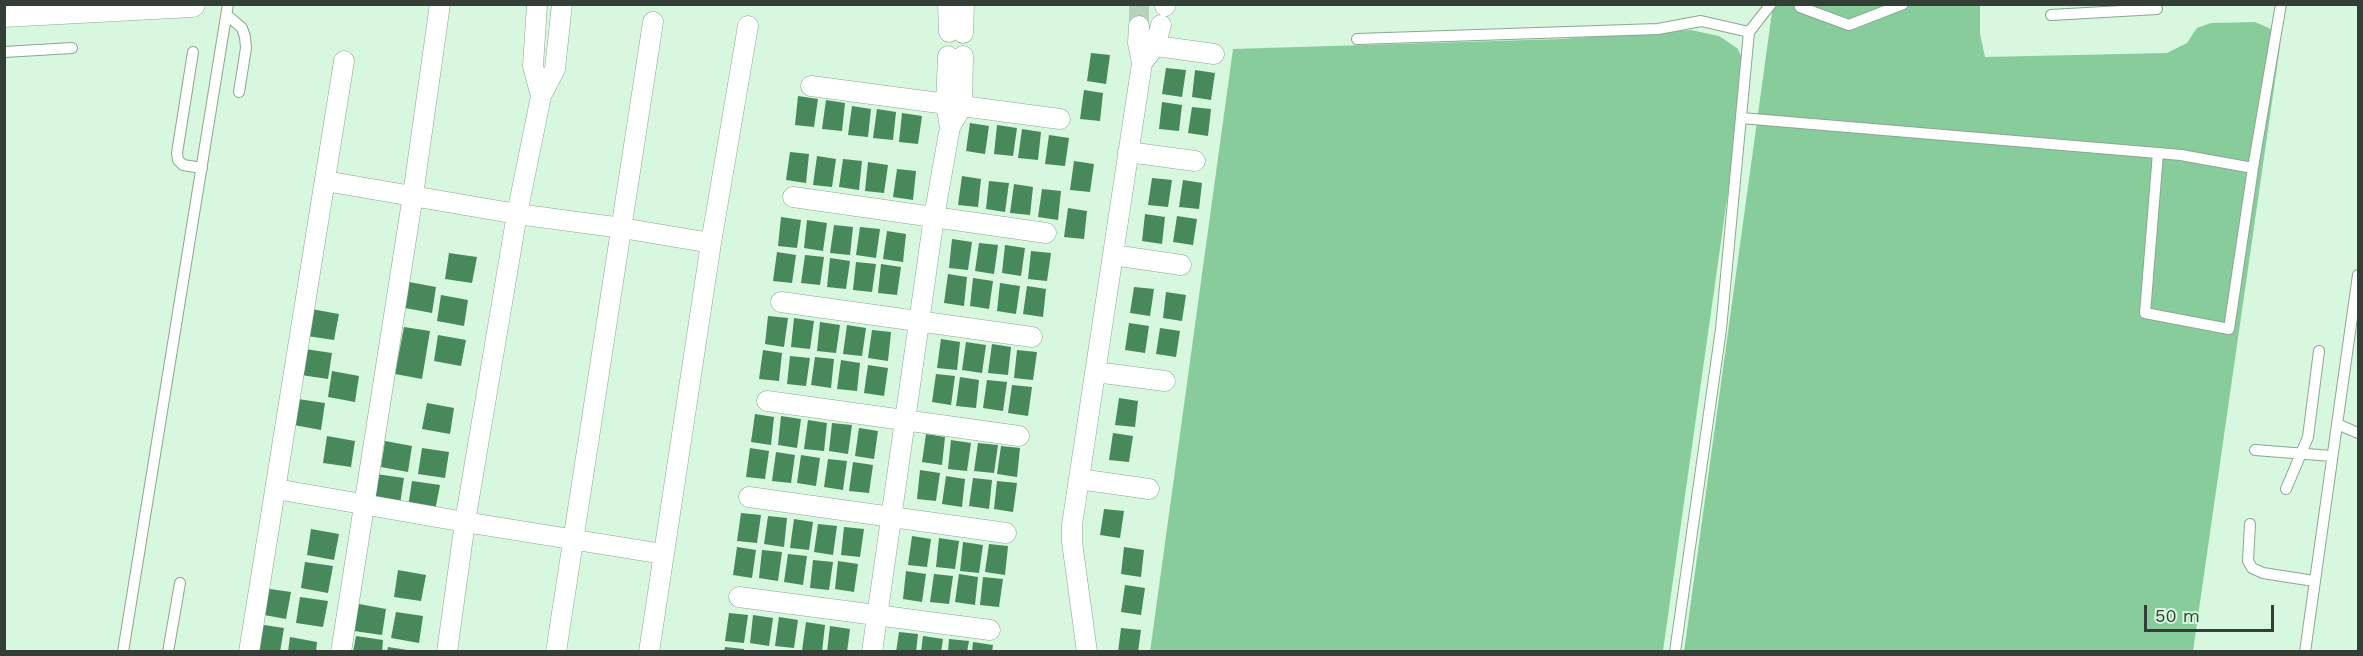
<!DOCTYPE html>
<html>
<head>
<meta charset="utf-8">
<style>
	body { margin:0 }
	#map { position:relative; width:2363px; height:656px; overflow:hidden; background:#d7f7de; font-family:"Work Sans",sans-serif }
	canvas { display:block }
	.frame { position:absolute; inset:0; border:6px solid #333f36; pointer-events:none }
	.scale { position:absolute; left:2144px; top:605px; width:130px; height:27px; box-sizing:border-box; border:3px solid #333f36; border-top:0; padding-left:8px; font-size:18px; line-height:21px; white-space:nowrap; color:#333f36; -webkit-text-stroke:4px #d7f7de; paint-order:stroke }
</style>
</head>
<body>
<div id="map">
<canvas width="2363" height="656"></canvas>
<div class="frame"></div>
<div class="scale">50 m</div>
</div>
<script>
const c = document.querySelector('canvas').getContext('2d');
c.lineJoin = 'round';
function fill(path, color) {
  c.fillStyle = color;
  c.fill(path, 'evenodd');
}
function toPath(rows) {
  const path = new Path2D();
  for (const r of rows) {
    path.moveTo(r[0], r[1]);
    for (let i = 2; i < r.length; i += 2) path.lineTo(r[i], r[i + 1]);
  }
  return path;
}
function trace(path, color, width, dash) {
  c.strokeStyle = color;
  c.lineWidth = width;
  c.lineCap = dash ? 'butt' : 'round';
  c.setLineDash(dash || []);
  c.stroke(path);
}
const water = toPath([
	[1773,5,1980,5,1980,34,1985,57,2167,53,2187,43,2197,28,2211,23,2255,22,2271,29,2280,46,2193,651,1684,652],
	[1691,30,1719,36,1737,48,1746,65,1663,651,1150,652,1233,49,1561,39]
]);
const building = toPath([
	[1091,53,1110,55,1106,84,1087,81],
	[1166,68,1186,70,1182,97,1162,94],
	[1195,70,1215,73,1211,100,1192,97],
	[1084,90,1103,93,1100,121,1080,119],
	[798,96,818,99,814,127,795,125],
	[826,100,845,103,842,131,822,129],
	[1162,102,1182,105,1179,131,1159,129],
	[852,106,871,109,868,137,848,135],
	[1192,107,1211,109,1208,136,1188,133],
	[877,109,896,112,893,140,873,138],
	[902,113,922,116,918,144,899,142],
	[970,123,989,126,985,154,966,151],
	[997,125,1017,128,1013,156,994,154],
	[1022,129,1041,132,1038,160,1018,158],
	[1049,135,1069,138,1065,166,1045,164],
	[790,152,809,154,806,183,786,180],
	[817,156,836,159,832,187,813,185],
	[843,159,862,161,859,190,839,187],
	[1074,161,1094,164,1090,192,1070,190],
	[868,162,888,165,884,193,865,191],
	[897,169,916,171,913,200,893,197],
	[962,176,981,179,978,207,958,205],
	[1152,178,1172,180,1168,207,1148,205],
	[1183,180,1202,183,1199,209,1179,207],
	[989,181,1009,183,1005,212,986,209],
	[1014,184,1033,187,1030,215,1010,213],
	[1042,189,1061,191,1058,220,1038,217],
	[1068,208,1087,211,1084,239,1064,237],
	[1145,214,1165,217,1162,244,1142,241],
	[1177,216,1197,219,1193,245,1173,242],
	[781,217,801,220,797,248,778,246],
	[807,220,827,223,823,251,804,248],
	[834,225,853,227,850,255,830,253],
	[860,227,880,229,876,258,856,255],
	[887,231,906,234,903,262,883,259],
	[952,239,972,242,968,270,949,268],
	[979,243,998,245,994,274,975,271],
	[1005,245,1025,248,1021,276,1002,273],
	[1031,251,1051,253,1047,281,1028,279],
	[777,252,796,255,792,283,773,281],
	[449,253,477,257,472,283,445,279],
	[805,255,824,257,820,285,801,283],
	[830,258,850,261,846,289,827,287],
	[856,262,876,264,872,292,853,290],
	[881,264,901,267,897,295,878,293],
	[948,274,967,277,964,306,944,303],
	[973,278,993,281,989,309,970,306],
	[409,282,436,287,432,313,405,308],
	[1000,283,1020,286,1016,314,997,311],
	[1027,286,1046,289,1043,317,1023,314],
	[1134,287,1154,289,1150,316,1130,313],
	[1166,292,1186,295,1182,321,1163,318],
	[441,295,468,300,464,326,437,321],
	[311,309,339,314,334,340,307,336],
	[768,316,788,318,784,347,765,344],
	[794,318,814,321,810,349,791,347],
	[820,322,840,325,836,353,817,351],
	[1129,323,1149,326,1145,353,1125,350],
	[847,325,866,328,862,356,843,354],
	[404,327,430,331,422,379,395,374],
	[1160,328,1180,331,1176,357,1156,354],
	[872,330,891,332,888,361,868,358],
	[438,335,466,340,461,366,434,361],
	[941,339,960,342,957,370,937,368],
	[966,342,986,345,982,373,962,370],
	[992,344,1011,347,1008,375,988,373],
	[305,349,332,353,328,379,301,375],
	[763,350,782,353,779,381,759,379],
	[1017,350,1037,352,1033,380,1014,378],
	[790,356,810,358,806,386,787,384],
	[815,357,834,359,831,388,811,385],
	[841,360,860,363,857,391,837,389],
	[868,365,888,368,884,396,864,393],
	[332,371,359,376,355,402,328,397],
	[936,374,955,376,951,405,932,402],
	[960,377,979,380,976,408,956,406],
	[987,380,1007,382,1003,411,983,408],
	[1012,385,1032,387,1028,416,1008,413],
	[1119,398,1138,401,1135,427,1115,425],
	[298,399,325,403,321,430,294,425],
	[427,403,454,408,450,434,422,429],
	[755,414,774,417,771,445,751,442],
	[781,416,801,419,797,448,778,445],
	[808,420,827,423,824,451,804,449],
	[832,423,852,425,848,454,829,451],
	[859,428,878,431,874,459,855,456],
	[1113,433,1133,436,1129,462,1109,460],
	[926,434,945,437,942,465,922,462],
	[327,436,355,441,351,467,323,463],
	[951,440,971,443,967,471,948,469],
	[385,441,412,446,408,472,381,467],
	[978,443,998,445,994,473,974,471],
	[1001,446,1020,448,1017,477,997,474],
	[422,448,449,452,445,478,418,474],
	[750,448,769,451,765,479,746,477],
	[776,452,795,455,791,483,772,481],
	[801,455,820,458,816,486,797,483],
	[828,459,847,461,843,490,824,487],
	[853,462,873,465,869,493,849,491],
	[920,470,940,473,936,501,917,499],
	[376,474,404,478,400,504,372,500],
	[946,476,965,479,962,507,942,504],
	[973,478,992,480,989,509,969,506],
	[412,481,440,485,435,511,408,507],
	[997,481,1017,483,1013,512,994,509],
	[1104,509,1124,511,1120,538,1100,535],
	[741,513,761,515,757,543,737,541],
	[768,516,787,518,784,547,764,544],
	[794,519,813,522,809,550,790,548],
	[818,524,837,526,833,555,814,552],
	[844,527,864,529,860,557,841,555],
	[311,529,339,534,334,560,307,555],
	[912,536,931,539,927,567,908,565],
	[939,538,959,541,955,569,936,567],
	[963,542,983,545,979,573,960,571],
	[989,544,1008,546,1005,575,985,572],
	[737,547,756,550,752,578,733,575],
	[1124,547,1144,550,1141,577,1121,574],
	[762,550,782,552,778,581,759,578],
	[788,554,807,556,803,585,784,582],
	[813,560,833,562,829,590,810,588],
	[838,561,858,564,854,592,835,589],
	[305,562,333,566,328,593,301,588],
	[398,570,426,575,421,601,394,597],
	[906,571,926,574,922,602,903,599],
	[934,574,953,576,949,604,930,602],
	[959,574,978,577,975,605,955,602],
	[983,577,1003,579,999,607,980,605],
	[1125,585,1145,588,1141,615,1121,612],
	[263,588,291,592,286,619,259,614],
	[300,597,328,601,323,627,296,623],
	[359,604,386,609,382,635,354,631],
	[396,612,423,616,419,643,391,638],
	[729,613,748,615,744,643,725,641],
	[753,615,773,618,769,646,750,643],
	[779,617,798,620,794,648,775,646],
	[806,622,825,625,822,652,802,651],
	[257,624,284,628,280,652,253,650],
	[830,626,850,629,847,652,827,652],
	[1121,628,1141,630,1138,652,1118,652],
	[899,632,918,634,916,652,896,652],
	[356,636,383,640,382,652,353,652],
	[923,636,943,639,941,652,921,652],
	[290,637,317,642,316,652,288,652],
	[949,639,969,641,967,652,948,652],
	[973,642,993,645,992,652,972,652],
	[388,647,407,650,407,652,387,652],
	[725,647,744,649,744,652,724,652]
]);
const minorTunnel = toPath([
	[1139,26,1139,4]
]);
const service = toPath([
	[1799,4,1800,7,1849,25,1903,4],
	[227,15,242,28,245,37,246,48,239,92],
	[2051,15,2157,9],
	[1357,39,1658,29,1701,21,1749,32,1771,4],
	[4,52,72,48],
	[193,52,177,153,178,160,183,165,202,168],
	[1741,118,2158,153,2181,155,2253,168,2229,329,2145,313,2158,153],
	[2253,168,2281,4],
	[2337,424,2358,433],
	[2255,450,2332,456],
	[2286,489,2308,437,2319,351],
	[2250,524,2248,561,2252,568,2263,573,2314,581],
	[123,652,228,4],
	[168,652,180,583],
	[1675,652,1721,329,1749,32],
	[2305,652,2358,275]
]);
const minor = toPath([
	[537,4,533,66,541,96,555,69,562,4],
	[948,4,949,32],
	[1165,6,1166,4],
	[1139,26,1138,43,1142,63,1155,46,1161,25],
	[963,33,964,4],
	[1142,44,1214,54],
	[948,56,946,104,950,127,962,106,963,56],
	[811,86,1060,119],
	[1128,152,1195,161],
	[325,181,517,214,622,228,711,243],
	[793,197,1046,233],
	[1113,255,1181,265],
	[781,302,1032,337],
	[1095,372,1165,381],
	[767,401,1019,436],
	[1079,479,1149,489],
	[276,489,465,522,663,554],
	[749,497,1006,533],
	[739,597,990,630],
	[249,652,344,61],
	[341,652,413,195,440,4],
	[447,652,465,522,517,214,541,96],
	[556,652,653,22],
	[649,652,711,243,748,26],
	[872,652,934,217,950,127],
	[1087,652,1072,542,1072,525,1142,63]
]);
const tertiary = toPath([
	[4,14,192,4]
]);
fill(water, '#88cc9b');
fill(building, '#47895b');
trace(minorTunnel, '#b6d2bc', 20, [20, 10]);
trace(service, '#89a891', 12);
trace(minor, '#89a891', 21);
trace(tertiary, '#89a891', 27);
trace(service, '#fff', 10);
trace(minor, '#fff', 20);
trace(tertiary, '#fff', 26);
</script>
</body>
</html>
